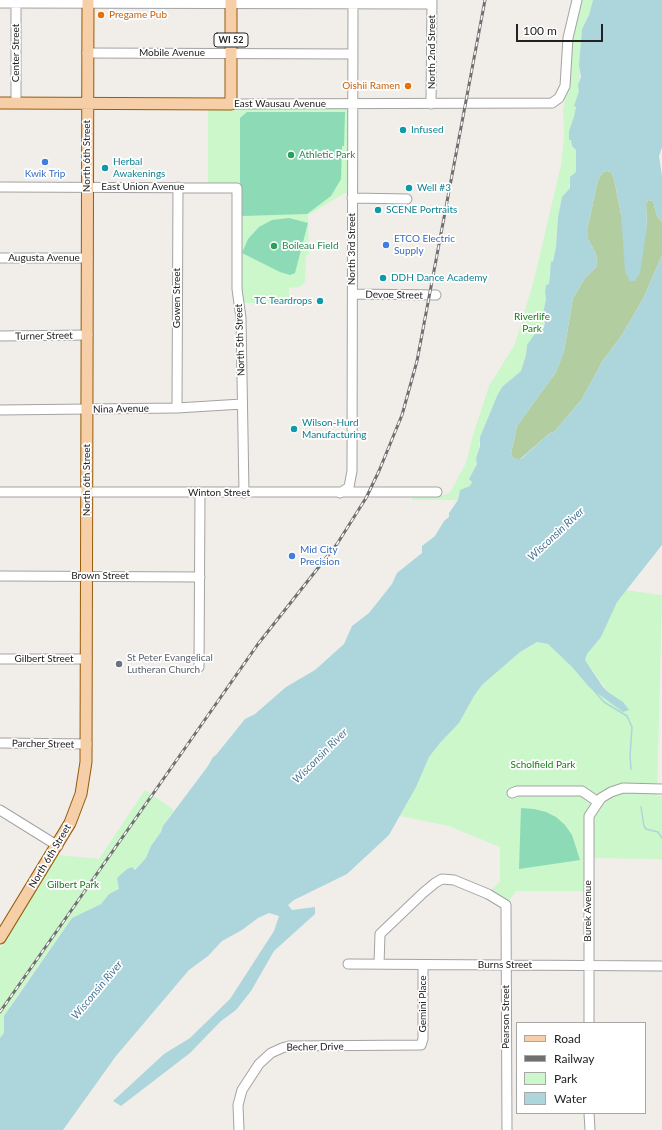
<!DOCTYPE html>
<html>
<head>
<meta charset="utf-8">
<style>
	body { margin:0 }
	#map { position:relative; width:662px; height:1130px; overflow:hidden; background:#f1eee9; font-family:Lato,sans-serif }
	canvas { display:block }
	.legend { position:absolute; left:516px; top:1022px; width:130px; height:92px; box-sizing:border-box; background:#fff; border:1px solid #a7a7a7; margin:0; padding:5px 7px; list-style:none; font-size:12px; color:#222 }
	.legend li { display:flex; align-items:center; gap:8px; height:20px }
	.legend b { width:20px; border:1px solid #a7a7a7 }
	.scale { position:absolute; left:516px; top:24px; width:87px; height:18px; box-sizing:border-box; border:2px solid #222; border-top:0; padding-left:5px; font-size:12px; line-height:14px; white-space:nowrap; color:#222; -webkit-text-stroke:3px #fff; paint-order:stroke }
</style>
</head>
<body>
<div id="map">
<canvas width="662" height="1130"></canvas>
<ul class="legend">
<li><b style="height:5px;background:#f6cfa9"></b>Road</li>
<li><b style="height:5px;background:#707070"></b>Railway</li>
<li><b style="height:11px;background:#cbf7cb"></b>Park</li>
<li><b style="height:11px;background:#add5dc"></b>Water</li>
</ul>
<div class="scale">100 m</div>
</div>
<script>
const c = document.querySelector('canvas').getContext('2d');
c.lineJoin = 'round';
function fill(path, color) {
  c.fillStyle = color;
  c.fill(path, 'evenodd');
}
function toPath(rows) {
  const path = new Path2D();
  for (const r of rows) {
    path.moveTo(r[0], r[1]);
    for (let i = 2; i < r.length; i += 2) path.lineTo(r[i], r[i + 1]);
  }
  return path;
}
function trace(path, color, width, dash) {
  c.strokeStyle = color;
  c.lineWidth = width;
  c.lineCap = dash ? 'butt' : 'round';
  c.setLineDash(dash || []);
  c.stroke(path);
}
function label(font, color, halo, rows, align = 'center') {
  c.font = font + ' Lato,sans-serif';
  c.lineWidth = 3.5;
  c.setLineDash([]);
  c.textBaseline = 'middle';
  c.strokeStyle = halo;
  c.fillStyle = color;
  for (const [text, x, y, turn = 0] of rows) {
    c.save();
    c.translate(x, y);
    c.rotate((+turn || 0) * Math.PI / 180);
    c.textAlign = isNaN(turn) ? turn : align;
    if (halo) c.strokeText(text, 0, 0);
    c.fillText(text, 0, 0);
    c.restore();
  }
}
const forest = toPath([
	[607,171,611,172,614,179,621,214,647,227,646,204,648,200,653,201,657,216,662,222,662,255,644,297,622,335,602,362,582,399,554,432,550,433,519,460,513,458,511,454,517,426,556,372,564,351,573,298,585,278,597,266,596,254,588,239,588,226,598,180,603,172]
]);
const park = toPath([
	[581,0,593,0,589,15,582,29,581,42,579,92,577,97,571,140,572,146,576,150,576,172,569,185,570,188,562,197,558,217,556,247,549,274,549,284,546,285,545,292,546,299,542,319,544,321,543,329,527,345,526,355,521,371,502,387,497,396,480,437,477,464,470,477,472,482,470,486,459,492,458,500,412,500,412,495,444,495,449,493,452,489,466,463,473,435,489,386,515,344,534,280,561,165,564,135,563,110,569,81,573,34],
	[208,103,352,103,352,193,345,193,308,215,309,255,306,255,305,282,300,287,289,288,289,303,238,303,238,187,208,187],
	[625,590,662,595,657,796,662,796,662,859,584,858,584,891,516,891,506,905,488,894,500,881,500,847,449,826,400,816,429,757,440,743,459,723,474,696,482,685,520,652,537,642,548,644,572,667,589,687,604,696,623,702,608,692,585,660,587,654,601,637,616,602],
	[145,790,174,810,163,826,161,832,151,846,150,852,146,858,135,870,132,867,124,871,118,883,120,889,109,894,101,904,72,918,15,999,4,1027,4,1033,0,1038,0,948,58,855,99,859]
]);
const pitch = toPath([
	[247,112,345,112,344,146,342,146,341,179,331,196,307,214,242,216,242,190,240,184,240,118],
	[289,218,308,223,295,273,290,275,280,272,242,253,248,239,259,227,272,220],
	[521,808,534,809,546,812,556,817,565,825,572,835,580,860,519,869]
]);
const water = toPath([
	[593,0,662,0,662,147,659,156,662,176,662,222,657,216,653,201,648,200,646,204,647,227,640,273,635,281,630,281,625,271,621,214,614,179,611,172,607,171,603,172,598,180,588,226,588,239,596,254,597,266,585,278,573,298,564,351,556,372,517,426,511,454,513,458,521,459,550,433,554,432,582,399,602,362,622,335,644,297,662,255,662,545,617,602,601,637,587,654,585,660,603,687,608,692,623,702,629,710,623,712,589,687,572,667,548,644,537,642,520,652,482,685,474,696,459,723,440,743,429,757,416,787,389,835,347,874,294,900,288,905,292,910,315,907,315,914,274,951,251,991,236,1010,221,1021,190,1053,121,1106,113,1101,164,1054,190,1038,230,999,274,931,279,916,269,913,258,918,242,930,222,941,208,956,189,970,116,1056,63,1130,0,1130,0,1038,4,1033,4,1016,72,918,101,904,109,894,119,889,117,878,127,869,132,867,135,870,146,858,151,846,161,832,163,826,208,766,213,757,216,755,245,719,255,714,286,687,315,670,344,644,352,626,369,613,392,584,397,573,422,553,422,546,435,536,444,521,449,517,449,513,458,500,460,490,470,486,472,482,469,479,477,464,476,459,480,446,480,437,497,396,502,387,521,371,526,355,527,345,534,335,543,329,545,323,542,319,546,299,545,292,546,285,549,284,551,262,553,261,556,247,558,217,562,197,570,188,570,177,576,172,576,150,572,146,571,140,569,140,569,131,574,117,576,107,574,106,579,91,578,85,581,77,579,65,582,29,589,15]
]);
const stream = toPath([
	[590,686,604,702,627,716,632,727,630,756,631,769],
	[641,807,644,826,646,829,658,832,662,838]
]);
const minor = toPath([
	[0,3,432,4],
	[87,53,353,54],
	[16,103,16,3],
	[231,104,552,103,559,98,565,86,568,38,577,0],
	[431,104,432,0],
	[0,187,237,188,237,289,241,318,244,493],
	[352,198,407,199],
	[0,258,88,258],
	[353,294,436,295],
	[0,336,88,335],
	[177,408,178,187],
	[0,410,177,408,242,404],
	[0,492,437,492],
	[340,493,349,487,352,471,353,0],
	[0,576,200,577],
	[0,659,87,659],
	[199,667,200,493],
	[0,743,87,744],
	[512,793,517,791,582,791,598,802],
	[0,810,58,846],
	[348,964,662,966],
	[379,964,380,934,423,893,435,883,442,879,454,880,488,894,506,905,507,1130],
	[589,1023,589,816,601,798,611,792,623,788,662,789],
	[589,1113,590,1130],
	[239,1130,238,1105,242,1090,259,1064,271,1053,282,1048,289,1046,421,1045,423,1039,423,965]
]);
const major = toPath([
	[0,103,231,104,231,0],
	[0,938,70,823,81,794,86,762,88,0]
]);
const rail = toPath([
	[0,1012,258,644,337,544,366,498,379,471,402,415,417,361,485,0]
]);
const markers = [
	[101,15,4,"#e8710a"],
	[408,86,4,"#e8710a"],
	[403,130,4,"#0f9aa8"],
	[291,155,4,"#2e9e5b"],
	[45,162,4,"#3f7fe0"],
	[105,168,4,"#0f9aa8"],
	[409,188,4,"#0f9aa8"],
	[378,210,4,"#0f9aa8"],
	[386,245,4,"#3f7fe0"],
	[274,246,4,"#2e9e5b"],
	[383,278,4,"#0f9aa8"],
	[320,301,4,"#0f9aa8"],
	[294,429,4,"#0f9aa8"],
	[292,556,4,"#3f7fe0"],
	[119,664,4,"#6b7280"]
];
const shields = [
	[231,40,34]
];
const shieldNames = [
	["WI 52",231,40]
];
const foodNames = [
	["Pregame Pub",109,15],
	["Oishii Ramen",400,86,"right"]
];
const streetNames = [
	["North 2nd Street",432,52,-90],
	["Center Street",16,53,-90],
	["Mobile Avenue",172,53],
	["East Wausau Avenue",280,104],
	["North 6th Street",87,156,-90],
	["East Union Avenue",143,187],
	["North 3rd Street",352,249,-90],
	["Augusta Avenue",44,258],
	["Devoe Street",394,295,1],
	["Gowen Street",177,298,-90],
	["Turner Street",44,336,-1],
	["North 5th Street",240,340,-92],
	["Nina Avenue",121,409,-1],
	["North 6th Street",87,480,-90],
	["Winton Street",219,493],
	["Brown Street",100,576],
	["Gilbert Street",44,659],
	["Parcher Street",43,744,1],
	["North 6th Street",50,856,-59],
	["Burek Avenue",588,911,-90],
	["Burns Street",505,965],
	["Gemini Place",423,1004,-90],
	["Pearson Street",506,1017,-90],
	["Becher Drive",315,1047,-1]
];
const cultureNames = [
	["Infused",411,130],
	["Herbal",113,162],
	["Awakenings",113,174],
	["Well #3",417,188],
	["SCENE Portraits",386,210],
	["DDH Dance Academy",391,278],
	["TC Teardrops",312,301,"right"],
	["Wilson-Hurd",302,423],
	["Manufacturing",302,435]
];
const leisureNames = [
	["Athletic Park",299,155],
	["Boileau Field",282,246]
];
const shopNames = [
	["Kwik Trip",45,174,"center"],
	["ETCO Electric",394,239],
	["Supply",394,251],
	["Mid City",300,550],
	["Precision",300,562]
];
const parkNames = [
	["Riverlife",532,317],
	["Park",532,329],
	["Scholfield Park",543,765],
	["Gilbert Park",73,885]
];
const worshipNames = [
	["St Peter Evangelical",127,658],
	["Lutheran Church",127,670]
];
const waterNames = [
	["Wisconsin River",556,534,-43],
	["Wisconsin River",320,756,-45],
	["Wisconsin River",97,990,-50]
];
fill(forest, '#b2cea1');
fill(park, '#cbf7cb');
fill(pitch, '#8ddab6');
fill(water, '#add5dc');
trace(stream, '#add5dc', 1.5);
trace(minor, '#a3a3a3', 11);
trace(major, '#965c0a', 13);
trace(minor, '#fff', 9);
trace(major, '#f6cfa9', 11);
trace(rail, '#707070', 3);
trace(rail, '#fff', 1.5, [4.5]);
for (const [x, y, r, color] of markers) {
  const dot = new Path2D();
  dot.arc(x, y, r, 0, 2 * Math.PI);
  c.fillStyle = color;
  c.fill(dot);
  trace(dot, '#fff', 1.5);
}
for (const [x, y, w] of shields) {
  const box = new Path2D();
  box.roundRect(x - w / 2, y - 7, w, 14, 3);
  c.fillStyle = '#fff';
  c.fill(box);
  trace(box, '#222', 1);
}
label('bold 9px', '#222', null, shieldNames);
label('10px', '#c56008', '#fff', foodNames, 'left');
label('10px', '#222', '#fff', streetNames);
label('10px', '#0d838f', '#fff', cultureNames, 'left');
label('10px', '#27864d', '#fff', leisureNames, 'left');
label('10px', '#366cbe', '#fff', shopNames, 'left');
label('10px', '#147c13', '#fff', parkNames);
label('10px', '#5b616d', '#fff', worshipNames, 'left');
label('italic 11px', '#497696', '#fff', waterNames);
</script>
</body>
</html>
